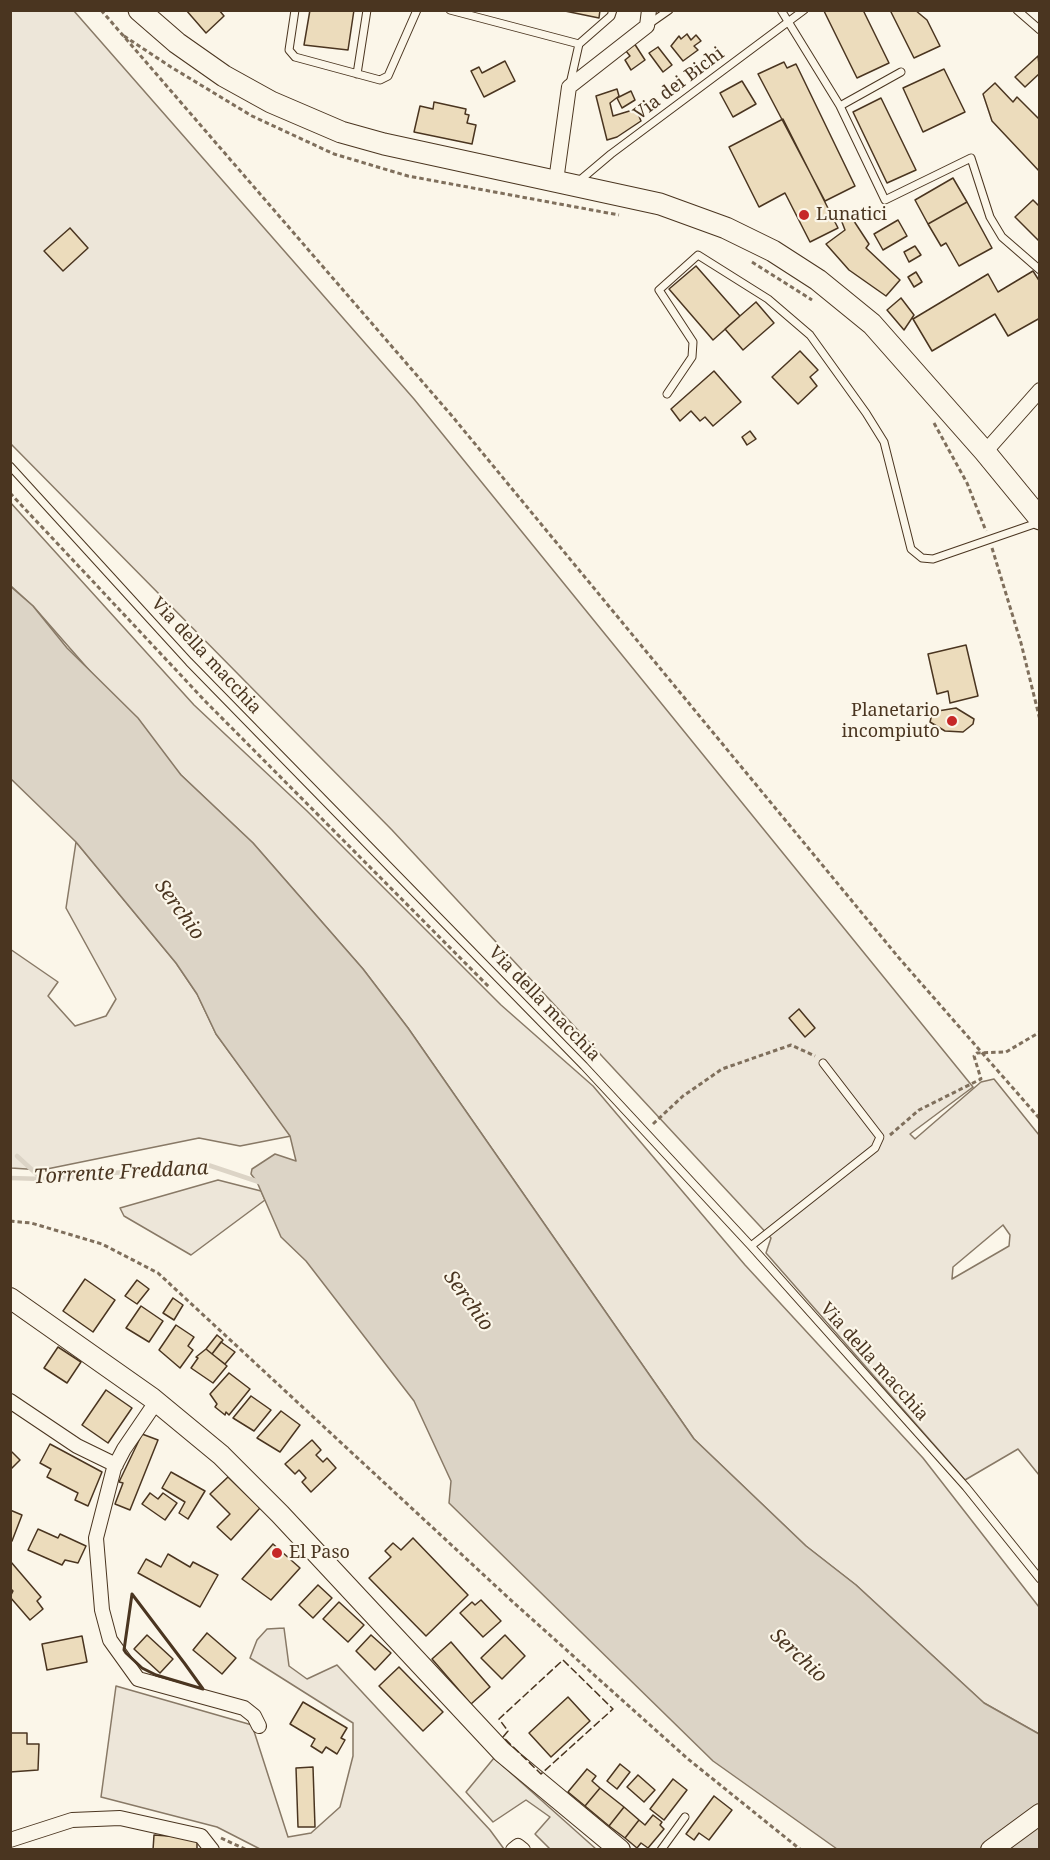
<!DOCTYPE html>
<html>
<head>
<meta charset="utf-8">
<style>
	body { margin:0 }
	#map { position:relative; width:1050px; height:1860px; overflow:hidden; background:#fbf6e9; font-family:"Noto Serif",serif }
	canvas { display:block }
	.frame { position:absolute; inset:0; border:12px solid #4a3520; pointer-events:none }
</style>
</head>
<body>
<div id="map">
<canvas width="1050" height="1860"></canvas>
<div class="frame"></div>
</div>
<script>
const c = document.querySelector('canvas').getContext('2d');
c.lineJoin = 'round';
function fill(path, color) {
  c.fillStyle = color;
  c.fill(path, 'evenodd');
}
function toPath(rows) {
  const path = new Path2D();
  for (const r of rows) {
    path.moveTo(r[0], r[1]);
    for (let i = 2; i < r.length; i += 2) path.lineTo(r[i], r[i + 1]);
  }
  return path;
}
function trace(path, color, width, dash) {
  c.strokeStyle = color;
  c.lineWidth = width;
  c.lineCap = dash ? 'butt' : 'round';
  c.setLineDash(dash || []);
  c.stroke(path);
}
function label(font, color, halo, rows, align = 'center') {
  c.font = font + ' "Noto Serif",serif';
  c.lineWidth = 4.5;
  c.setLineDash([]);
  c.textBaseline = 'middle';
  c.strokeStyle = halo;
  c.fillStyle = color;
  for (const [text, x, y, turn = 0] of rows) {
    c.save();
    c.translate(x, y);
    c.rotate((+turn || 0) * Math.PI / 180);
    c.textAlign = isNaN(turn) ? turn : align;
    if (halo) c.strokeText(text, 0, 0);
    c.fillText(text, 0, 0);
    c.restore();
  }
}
const green = toPath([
	[10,11,74,11,414,399,973,1087,910,1134,915,1139,981,1082,994,1079,1039,1135,1039,1475,1018,1449,965,1480,766,1253,771,1238,392,830,11,444,10,11],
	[1003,1225,1010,1235,1009,1246,952,1279,953,1267,1003,1225],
	[10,502,194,705,307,811,501,1005,593,1086,745,1265,923,1458,1039,1607,1039,1734,984,1703,856,1585,806,1546,694,1439,408,1028,363,969,253,843,181,775,33,606,11,586,10,502],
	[76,842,176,963,197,994,216,1034,291,1136,240,1146,199,1138,42,1170,11,1168,10,949,58,982,48,996,75,1026,106,1016,116,999,66,908,76,842],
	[218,1180,261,1191,265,1200,191,1255,124,1216,120,1208,218,1180],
	[284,1628,289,1666,307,1679,337,1665,490,1830,504,1849,260,1849,217,1827,101,1797,116,1686,252,1725,288,1837,311,1833,340,1807,353,1756,353,1723,250,1658,257,1640,267,1629,284,1628]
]);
const parking = toPath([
	[494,1758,596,1849,550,1849,535,1834,550,1817,526,1800,493,1822,466,1792,494,1758]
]);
const water = toPath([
	[10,586,33,606,67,648,138,718,181,775,253,843,363,969,408,1028,694,1439,806,1546,856,1585,984,1703,1039,1734,1039,1849,837,1849,713,1761,449,1503,451,1481,414,1401,306,1261,281,1237,257,1182,251,1174,252,1169,275,1154,296,1161,290,1136,216,1034,197,994,176,963,76,842,11,779,10,586]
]);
const stream = toPath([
	[17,1156,42,1179],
	[10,1178,43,1179,208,1165,262,1183]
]);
const building = toPath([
	[186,10,219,10,224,16,206,33,186,10],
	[310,10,354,10,348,50,304,45,310,10],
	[560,10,600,10,599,18,560,10],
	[863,10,889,63,857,78,824,11,863,10],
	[890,10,915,10,927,20,940,46,914,58,890,10],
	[687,34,691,40,696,35,701,41,694,46,698,50,683,61,671,46,679,36,681,39,687,34],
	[634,43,645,60,631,70,625,60,630,56,626,51,634,43],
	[658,47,672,65,663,72,649,53,658,47],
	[1038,56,1040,73,1025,87,1015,77,1038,56],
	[505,61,515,81,484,97,471,71,479,67,482,73,505,61],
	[784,62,787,68,796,64,855,186,825,201,758,74,784,62],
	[944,69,965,112,923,132,903,88,944,69],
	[742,81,756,104,733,117,720,93,742,81],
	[995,83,1013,102,1017,97,1040,120,1040,172,992,121,983,94,995,83],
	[617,89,619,96,610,103,613,116,636,109,641,121,617,137,607,140,596,96,617,89],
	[631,91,635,100,622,108,617,98,631,91],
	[881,98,916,170,887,183,853,112,881,98],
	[434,102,466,109,465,114,469,115,467,123,476,125,472,144,414,132,420,106,433,109,434,102],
	[783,119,838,228,810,242,785,193,759,207,729,147,783,119],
	[953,178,967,202,928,224,915,200,953,178],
	[1033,200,1040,207,1040,242,1015,217,1033,200],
	[967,202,992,248,959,266,946,243,941,246,928,224,967,202],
	[848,212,869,244,866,248,900,280,886,296,849,270,826,244,845,230,840,217,848,212],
	[898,220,907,236,883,250,874,234,898,220],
	[70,228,88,248,63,271,44,251,70,228],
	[915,246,921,255,909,262,904,252,915,246],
	[696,266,740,316,713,340,669,289,696,266],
	[1033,271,1040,282,1040,318,1008,336,995,314,932,351,913,319,988,274,998,292,1033,271],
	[916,272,922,282,914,287,908,277,916,272],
	[901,298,914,315,904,330,887,310,901,298],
	[756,302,774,323,743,350,725,329,756,302],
	[800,351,818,370,810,377,817,386,798,404,772,377,800,351],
	[714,371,741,402,713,426,705,417,700,421,691,411,680,421,671,409,714,371],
	[750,431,756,439,747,445,742,437,750,431],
	[966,645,978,696,950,703,948,691,937,694,928,654,966,645],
	[956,708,974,719,973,724,963,732,945,731,930,722,932,714,938,711,956,708],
	[799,1009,815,1028,805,1037,789,1018,799,1009],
	[85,1279,115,1300,93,1332,63,1311,85,1279],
	[137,1280,149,1289,137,1304,125,1296,137,1280],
	[173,1298,183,1305,174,1320,163,1313,173,1298],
	[141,1306,163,1321,149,1342,126,1328,141,1306],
	[176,1325,194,1337,188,1346,193,1350,180,1368,159,1350,176,1325],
	[217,1335,223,1340,212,1354,206,1349,217,1335],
	[221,1342,235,1352,225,1364,212,1354,221,1342],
	[58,1347,81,1362,67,1383,44,1368,58,1347],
	[206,1349,227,1366,213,1383,191,1368,198,1358,196,1357,206,1349],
	[229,1373,250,1389,229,1415,226,1412,225,1415,215,1407,217,1404,210,1394,229,1373],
	[106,1390,132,1408,108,1443,82,1425,106,1390],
	[251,1396,271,1410,254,1431,233,1418,251,1396],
	[281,1411,300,1425,280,1452,257,1438,281,1411],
	[142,1434,158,1440,130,1510,115,1504,123,1483,119,1482,142,1434],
	[312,1440,321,1450,316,1455,323,1462,327,1458,336,1468,311,1492,302,1482,306,1478,299,1470,295,1474,285,1464,312,1440],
	[50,1444,102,1472,88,1506,75,1500,78,1493,47,1477,51,1469,40,1463,50,1444],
	[12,1452,20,1460,10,1470,10,1453,12,1452],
	[171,1472,205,1491,188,1519,179,1513,185,1502,162,1488,171,1472],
	[228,1477,260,1508,231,1540,217,1527,230,1514,210,1494,228,1477],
	[150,1493,158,1499,163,1493,177,1503,165,1520,142,1504,150,1493],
	[10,1510,22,1515,12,1541,10,1540,10,1510],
	[38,1529,58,1538,60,1534,86,1546,78,1563,65,1560,62,1565,28,1550,38,1529],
	[413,1538,468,1595,426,1636,369,1578,391,1557,385,1551,393,1543,401,1550,413,1538],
	[273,1544,300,1568,271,1600,242,1579,273,1544],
	[168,1554,190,1567,193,1562,218,1575,200,1607,138,1573,146,1559,161,1567,168,1554],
	[11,1562,41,1597,37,1601,43,1609,30,1620,10,1597,13,1591,10,1588,11,1562],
	[318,1585,332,1598,313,1618,299,1605,318,1585],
	[481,1600,501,1621,483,1637,460,1613,472,1602,475,1605,481,1600],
	[339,1602,364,1625,348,1642,323,1619,339,1602],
	[207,1633,236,1658,222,1674,193,1650,207,1633],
	[147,1635,173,1659,160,1673,134,1649,147,1635],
	[371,1635,391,1653,375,1670,356,1651,371,1635],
	[505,1635,525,1656,502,1679,481,1658,505,1635],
	[82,1636,87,1662,47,1670,42,1644,82,1636],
	[451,1642,490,1687,471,1704,432,1659,451,1642],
	[399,1667,443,1712,423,1731,379,1686,399,1667],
	[568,1697,590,1721,551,1757,529,1733,568,1697],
	[303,1702,347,1728,341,1738,345,1740,337,1754,326,1747,322,1753,311,1746,315,1739,290,1724,303,1702],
	[10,1733,27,1733,27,1744,39,1744,38,1770,10,1772,10,1733],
	[620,1764,630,1772,617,1789,607,1781,620,1764],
	[313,1767,315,1827,298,1827,296,1768,313,1767],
	[587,1769,596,1776,592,1781,600,1788,585,1806,568,1792,587,1769],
	[638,1775,655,1790,644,1802,627,1787,638,1775],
	[673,1779,687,1790,664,1820,650,1809,673,1779],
	[600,1788,624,1807,609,1826,585,1806,600,1788],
	[714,1796,732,1810,709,1840,699,1833,694,1840,686,1834,714,1796],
	[624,1807,639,1820,625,1838,609,1826,624,1807],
	[653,1815,662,1822,660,1825,664,1829,648,1848,641,1843,637,1848,625,1838,639,1820,645,1825,653,1815],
	[154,1835,197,1838,197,1850,153,1850,154,1835]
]);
const path = toPath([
	[101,10,452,416,899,958,1040,1119],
	[124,36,171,67,252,116,334,154,408,176,619,215],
	[752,262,812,300],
	[934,423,967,483,986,531],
	[10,493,206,702,489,987],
	[992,548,1021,643,1040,720],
	[653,1124,683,1096,722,1069,791,1045,815,1056],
	[890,1135,919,1110,981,1079,974,1056,977,1053,1006,1052,1040,1032],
	[10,1221,31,1223,102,1244,158,1273,514,1603,688,1759,801,1850],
	[221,1838,247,1850]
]);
const service = toPath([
	[295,10,289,50,295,57,380,80,388,76,417,10],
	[450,10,579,44,570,84],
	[781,10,840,106,901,72],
	[1017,10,1040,30],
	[649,24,669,10],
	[579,44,611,16,613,10],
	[357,74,367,10],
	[840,106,885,200,971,158,990,217,1002,237,1040,270],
	[579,181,611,154,804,10],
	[667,394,692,357,693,342,659,290,698,255,768,299,810,335,866,413,884,442,911,549,922,558,933,559,1040,522],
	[10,466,189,662,584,1066,751,1246,966,1487,1040,1579],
	[751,1246,875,1148,880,1137,823,1063],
	[661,1850,685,1817]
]);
const minor = toPath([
	[556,181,569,87,647,26,649,10],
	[985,452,1040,390],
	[10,1401,77,1446,116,1465],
	[156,1402,124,1449,114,1468,96,1538,102,1610,110,1640,138,1679,244,1708,254,1716,259,1726],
	[10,1840,72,1820,120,1818,201,1836,212,1850],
	[513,1850,518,1846,523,1850]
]);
const secondary = toPath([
	[10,1298,152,1398,221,1455,280,1514,502,1752,620,1850],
	[991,1850,1040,1814]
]);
const primary = toPath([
	[139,10,177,43,224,76,271,102,341,132,384,144,660,204,726,228,773,251,818,280,872,324,985,452,1040,519]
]);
const fence = toPath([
	[563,1660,613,1709,541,1774,503,1737,508,1731,499,1719,563,1660]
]);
const wall = toPath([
	[132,1594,185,1664,203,1689,156,1675,142,1668,126,1653,124,1650,132,1594]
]);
const markers = [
	[804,215,6,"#c62828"],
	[952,721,6,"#c62828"],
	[277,1553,6,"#c62828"]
];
const streetNames = [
	["Via dei Bichi",679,84,-37],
	["Via della macchia",206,656,47],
	["Via della macchia",544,1004,46],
	["Via della macchia",874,1362,48]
];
const poiNames = [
	["Lunatici",816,215],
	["Planetario",940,711,"right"],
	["incompiuto",940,732,"right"],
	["El Paso",289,1553]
];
const waterNames = [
	["Serchio",179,910,54],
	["Torrente Freddana",121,1173,-3],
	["Serchio",468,1301,54],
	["Serchio",798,1656,43]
];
fill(green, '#ede6d9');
trace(green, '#887966', 1.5);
fill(parking, '#ede7d9');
trace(parking, '#887966', 1.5);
fill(water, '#dcd4c6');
trace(water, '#887966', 1.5);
trace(stream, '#dcd4c6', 4.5);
fill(building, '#ecdcbc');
trace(building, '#4a3520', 1.5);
trace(service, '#4a3520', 9);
trace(minor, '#4a3520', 16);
trace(secondary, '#4a3520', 22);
trace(primary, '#4a3520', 23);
trace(path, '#7f6f5c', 3, [4.5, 3]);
trace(service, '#fbf6e9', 7);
trace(minor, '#fbf6e9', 14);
trace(secondary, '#fbf6e9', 20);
trace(primary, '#fbf6e9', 21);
trace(fence, '#4a3520', 1.5, [8, 3]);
trace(wall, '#4a3520', 3);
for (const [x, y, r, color] of markers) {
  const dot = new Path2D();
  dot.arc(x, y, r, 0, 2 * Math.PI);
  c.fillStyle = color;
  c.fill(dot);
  trace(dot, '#fbf6e9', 2);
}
label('18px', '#4a3520', '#fbf6e9', streetNames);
label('18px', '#4a3520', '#fbf6e9', poiNames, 'left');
label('italic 20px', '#4a3520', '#fbf6e9', waterNames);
</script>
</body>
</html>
